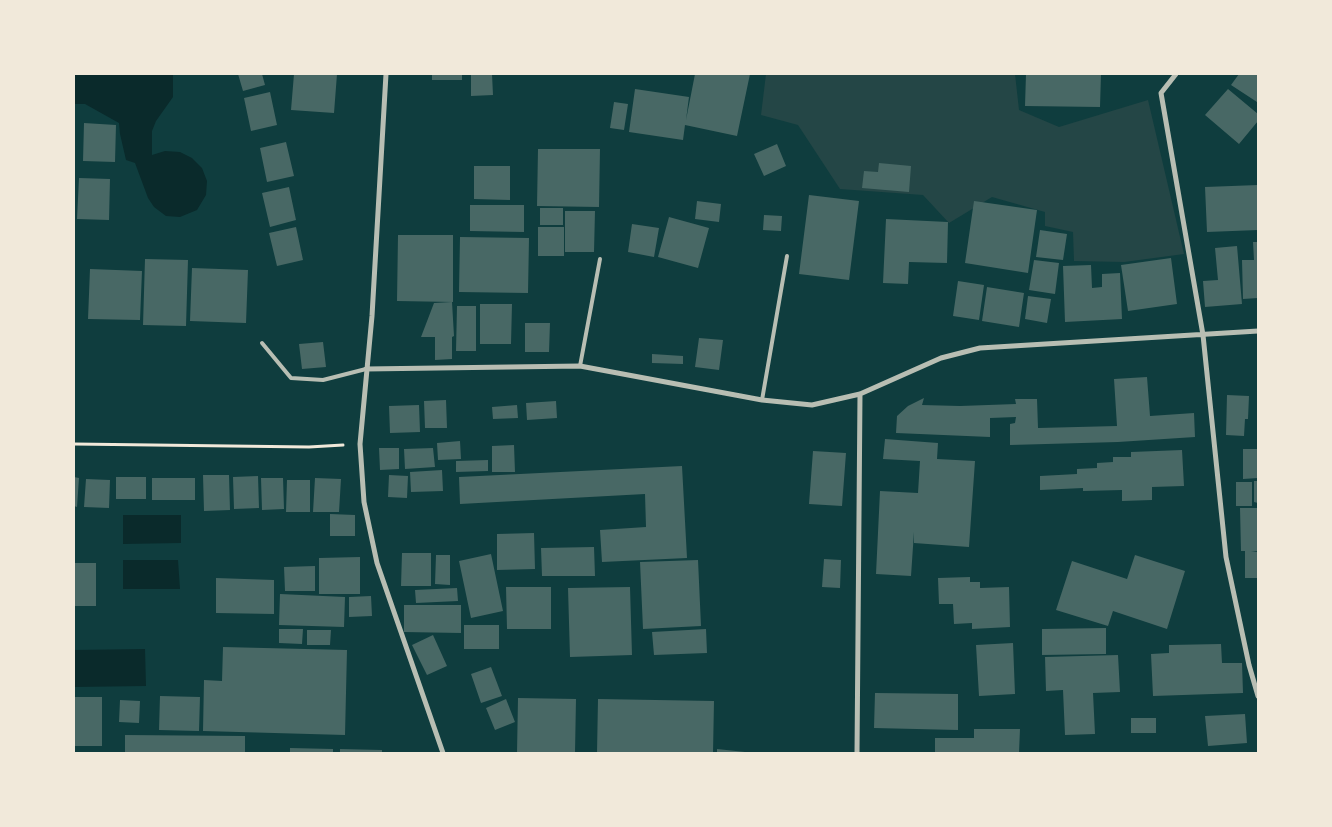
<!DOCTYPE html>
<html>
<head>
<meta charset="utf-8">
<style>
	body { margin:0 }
	#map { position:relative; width:1332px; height:827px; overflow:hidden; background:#0f3d3e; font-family:"PT Sans",sans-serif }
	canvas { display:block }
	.frame { position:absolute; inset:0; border:75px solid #f1e9da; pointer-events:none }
</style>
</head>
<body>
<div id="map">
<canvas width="1332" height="827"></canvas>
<div class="frame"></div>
</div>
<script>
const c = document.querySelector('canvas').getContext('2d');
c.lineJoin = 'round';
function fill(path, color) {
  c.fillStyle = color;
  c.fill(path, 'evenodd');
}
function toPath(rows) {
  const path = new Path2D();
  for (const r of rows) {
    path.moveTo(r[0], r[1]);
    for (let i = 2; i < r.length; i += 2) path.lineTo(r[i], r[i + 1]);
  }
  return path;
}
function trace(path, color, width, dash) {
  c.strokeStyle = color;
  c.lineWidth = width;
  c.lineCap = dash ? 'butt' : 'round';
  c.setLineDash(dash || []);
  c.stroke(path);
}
const green = toPath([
	[766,74,1015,74,1019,110,1059,127,1148,100,1184,254,1124,262,1074,261,1073,232,1045,226,1045,212,992,197,949,223,923,195,840,189,798,125,761,115]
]);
const water = toPath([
	[74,74,173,74,173,97,156,121,152,131,152,155,165,151,180,152,192,158,202,168,207,181,206,195,197,210,180,217,166,216,154,207,148,198,135,163,126,160,120,134,119,123,85,104,74,104],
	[123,515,181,515,181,543,123,544],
	[123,560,178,560,180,589,123,589],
	[145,649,146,686,74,687,74,650]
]);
const building = toPath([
	[238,74,262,74,265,85,243,91],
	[294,74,337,74,334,113,291,110],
	[432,74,462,74,462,80,432,80],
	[471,74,492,74,493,95,471,96],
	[695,74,750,74,737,136,685,125,683,140,629,132,635,89,689,97,686,120],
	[1026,74,1101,74,1100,107,1025,106],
	[1239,74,1258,74,1258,100,1257,102,1231,85],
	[1228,89,1258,114,1258,121,1239,144,1205,115],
	[270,92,277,125,251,131,244,98],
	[614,102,628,104,624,130,610,128],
	[84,123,116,125,115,162,83,161],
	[286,142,294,176,267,182,260,148],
	[777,144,786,166,764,176,754,154],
	[538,149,600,149,599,207,537,206],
	[879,163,911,166,909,192,862,188,864,171,878,172],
	[474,166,510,166,510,200,474,199],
	[79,178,110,179,109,220,77,219],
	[1258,185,1258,230,1207,232,1205,187],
	[289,187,296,220,270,227,262,193],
	[809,195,859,201,849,280,799,274],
	[697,201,721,204,719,222,695,219],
	[974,201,1037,210,1028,273,965,263],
	[470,205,524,205,524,232,470,231],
	[540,208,563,208,563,225,540,225],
	[565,211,595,211,594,252,565,252],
	[764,215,782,216,781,231,763,230],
	[669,217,709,228,698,268,658,257],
	[886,219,948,222,947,263,909,262,908,284,883,283],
	[632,224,659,228,654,257,628,252],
	[296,227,303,260,277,266,269,233],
	[538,227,564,227,564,256,538,256],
	[1040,230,1067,234,1063,260,1036,257],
	[398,235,453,235,453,302,397,301],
	[460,237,529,238,528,293,459,292],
	[1253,242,1258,242,1258,298,1243,299,1242,260,1254,260],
	[1237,246,1242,304,1205,307,1203,281,1218,280,1215,248],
	[1171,258,1177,304,1128,311,1121,265],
	[145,259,188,260,186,326,143,325],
	[1034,260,1059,263,1055,294,1029,290],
	[1091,265,1092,288,1102,287,1102,274,1120,273,1122,319,1065,322,1063,266],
	[192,268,248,270,246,323,190,321],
	[90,269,142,271,140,320,88,319],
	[958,281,984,285,979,320,953,316],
	[987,287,1024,293,1019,327,982,321],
	[1028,296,1051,299,1047,323,1025,319],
	[452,302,454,336,452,337,452,359,435,360,435,337,421,337,434,303],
	[480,304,512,304,511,344,480,344],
	[457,306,476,306,476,351,456,351],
	[525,323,550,323,549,352,525,352],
	[699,338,723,340,719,370,695,367],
	[323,342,326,367,302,369,299,344],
	[652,354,683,356,683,364,652,363],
	[1147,377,1150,416,1194,413,1195,437,1118,442,1010,445,1010,424,1015,423,1016,417,990,418,990,437,896,433,897,416,908,406,924,398,922,405,960,406,1016,404,1015,399,1037,399,1038,428,1117,426,1114,379],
	[1227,395,1249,396,1248,419,1245,419,1244,436,1226,435],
	[446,400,447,428,425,428,424,401],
	[556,401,557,418,527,420,526,403],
	[419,405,420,432,390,433,389,406],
	[517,405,518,418,493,419,492,407],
	[885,439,938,443,937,459,975,461,969,547,914,543,914,532,911,576,876,574,880,491,918,493,920,461,883,459],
	[460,441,461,459,438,460,437,443],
	[514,445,515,472,492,472,492,446],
	[379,448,399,448,399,469,380,470],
	[433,448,435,467,405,469,404,449],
	[1243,449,1258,449,1258,478,1243,479],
	[1182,450,1184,486,1152,487,1152,500,1122,501,1122,490,1083,491,1083,488,1040,490,1040,476,1077,474,1077,469,1097,468,1097,463,1113,462,1113,457,1131,457,1131,452],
	[813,451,846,453,842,506,809,504],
	[488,460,488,471,456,472,456,461],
	[682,466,687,558,602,562,600,530,646,527,645,494,460,504,459,477],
	[442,470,443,491,411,492,410,472],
	[203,475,229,475,230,510,204,511],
	[389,475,408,476,407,498,388,497],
	[258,476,259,508,234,509,233,477],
	[74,477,79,478,77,507,74,506],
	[116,477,146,477,146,499,116,499],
	[152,478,195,478,195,500,152,500],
	[261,478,283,478,284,509,262,510],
	[315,478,341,479,339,512,313,512],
	[86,479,110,480,109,508,84,507],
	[287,480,310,480,310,512,286,512],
	[1254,481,1258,481,1258,503,1254,502],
	[1236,482,1252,482,1252,506,1236,506],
	[1240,508,1258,508,1258,551,1251,552,1258,552,1258,578,1245,578,1245,551,1241,551],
	[330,514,355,515,355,536,330,536],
	[534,533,535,569,497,570,497,534],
	[594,547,595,576,542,576,541,548],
	[402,553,431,553,431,586,401,586],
	[491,554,503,611,471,618,459,561],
	[436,555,450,555,450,585,435,584],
	[1135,555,1185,571,1167,629,1113,611,1108,626,1056,610,1072,561,1127,579],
	[360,557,360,594,319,594,319,558],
	[824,559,841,560,840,588,822,587],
	[698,560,701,626,643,629,640,562],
	[74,563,96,563,96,606,74,606],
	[315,566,315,591,285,591,284,567],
	[970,577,970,582,980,582,980,588,1009,587,1010,627,972,629,972,623,954,624,953,604,939,604,938,578],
	[216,578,274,580,274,614,216,613],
	[506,587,551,587,551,629,507,629],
	[630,587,632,655,570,657,568,588],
	[457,588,458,601,416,603,415,590],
	[280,594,345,597,344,627,279,625],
	[371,596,372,616,349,617,349,597],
	[404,605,461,605,461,633,404,632],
	[464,625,499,625,499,649,464,649],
	[1106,628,1106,654,1042,655,1042,629],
	[279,629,303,629,302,644,279,643],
	[706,629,707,653,654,655,652,632],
	[307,630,331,630,330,645,307,645],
	[433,635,447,666,427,675,412,645],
	[1013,643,1015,694,979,696,976,645],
	[1221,644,1222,663,1242,663,1243,693,1153,696,1151,654,1169,653,1169,645],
	[223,647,347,650,345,735,203,731,204,680,222,681],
	[1118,655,1120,692,1093,693,1095,734,1065,735,1063,690,1046,691,1045,657],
	[491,667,502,696,481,703,471,674],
	[875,693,958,694,958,730,874,728],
	[160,696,200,697,199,731,159,730],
	[74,697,102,697,102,746,74,746],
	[518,698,576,699,575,753,517,753],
	[506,699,515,722,495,730,486,708],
	[598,699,714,701,713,753,597,753],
	[120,700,140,701,139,723,119,722],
	[1245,714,1247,743,1208,746,1205,716],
	[1131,718,1156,718,1156,733,1131,733],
	[974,729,1020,729,1019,753,935,753,935,738,974,738],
	[125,735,245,736,245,753,125,753],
	[290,748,333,749,333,753,290,753],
	[340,749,382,750,382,753,340,753],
	[717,749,745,752,745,753,717,753]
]);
const path = toPath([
	[74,444,309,447,343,445]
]);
const service = toPath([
	[262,343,291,378,323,380,366,369],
	[580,366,600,259],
	[762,400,787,256]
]);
const minor = toPath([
	[386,74,372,316,360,444,364,502,377,563,443,753],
	[1176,74,1161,93,1203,335,1226,557,1249,665,1258,696],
	[366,369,580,366,762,400,812,405,860,394,941,358,980,348,1258,331],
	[857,753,860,394]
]);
fill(green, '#244646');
fill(water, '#0a2a2b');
fill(building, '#486865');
trace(path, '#f1e9da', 3);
trace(service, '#b8beb3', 4);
trace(minor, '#b8beb3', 5);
</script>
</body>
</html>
